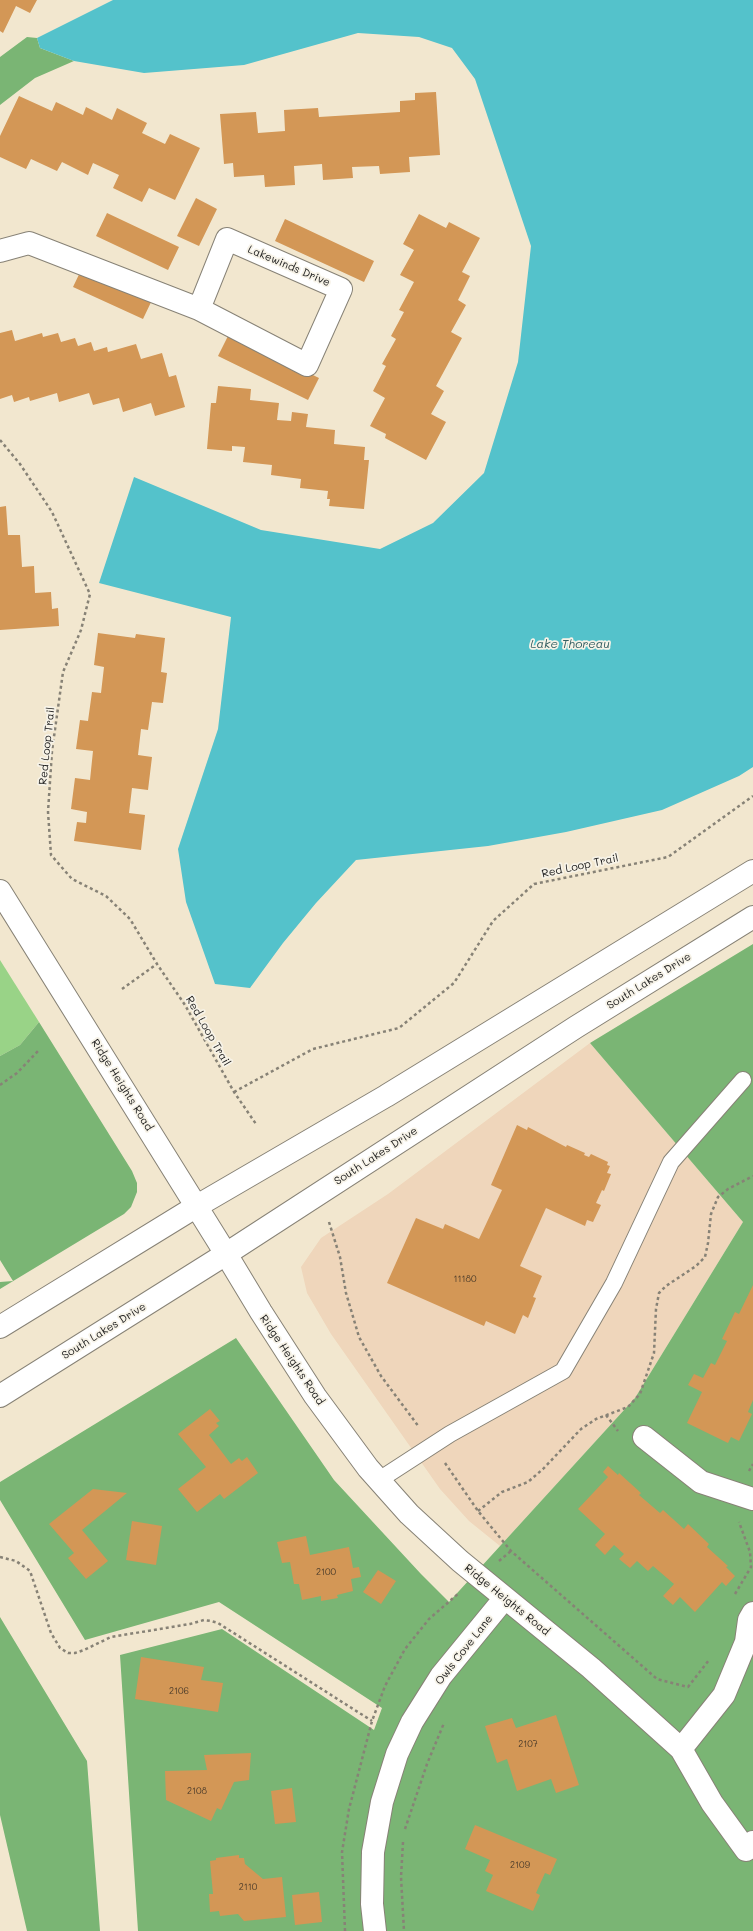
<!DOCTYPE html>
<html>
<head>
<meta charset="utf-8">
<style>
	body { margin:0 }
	canvas { display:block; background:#f2e7cf }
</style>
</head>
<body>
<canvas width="753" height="1931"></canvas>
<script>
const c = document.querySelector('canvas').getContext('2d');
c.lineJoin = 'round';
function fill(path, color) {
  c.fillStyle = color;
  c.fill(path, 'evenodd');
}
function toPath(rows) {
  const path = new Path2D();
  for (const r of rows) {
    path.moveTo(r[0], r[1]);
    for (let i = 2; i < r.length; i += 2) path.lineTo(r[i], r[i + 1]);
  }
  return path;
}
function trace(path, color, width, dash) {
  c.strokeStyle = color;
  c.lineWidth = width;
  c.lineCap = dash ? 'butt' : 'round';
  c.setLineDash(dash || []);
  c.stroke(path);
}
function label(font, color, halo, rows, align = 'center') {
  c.font = font + ' Mali,sans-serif';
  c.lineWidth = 3.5;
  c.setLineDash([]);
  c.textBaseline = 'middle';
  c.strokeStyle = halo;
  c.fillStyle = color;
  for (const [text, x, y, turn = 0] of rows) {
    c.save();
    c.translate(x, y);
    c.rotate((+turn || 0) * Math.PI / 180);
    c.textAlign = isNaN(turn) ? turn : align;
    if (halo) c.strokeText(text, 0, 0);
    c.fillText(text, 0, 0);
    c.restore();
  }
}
const built = toPath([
	[590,1043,743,1222,635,1398,500,1546,469,1521,440,1489,331,1334,307,1293,301,1267,321,1238,388,1194]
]);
const green = toPath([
	[0,960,39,1022,20,1045,0,1056]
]);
const forest = toPath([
	[27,37,37,38,40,48,74,61,35,78,0,105,0,57],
	[753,944,753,1931,138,1931,120,1655,222,1629,374,1730,382,1708,219,1602,85,1640,0,1500,0,1482,236,1338,334,1480,421,1574,449,1602,635,1398,743,1222,590,1043],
	[39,1022,132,1171,137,1183,137,1192,131,1207,124,1214,0,1289,0,1282,13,1281,0,1260,0,1056,20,1045],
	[0,1617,87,1761,100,1931,27,1931,0,1815]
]);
const water = toPath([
	[113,0,753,0,753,767,739,776,662,810,566,832,488,846,356,860,316,903,283,943,250,988,215,984,186,902,178,849,218,729,231,617,99,583,134,477,261,530,380,549,433,523,484,473,518,362,531,246,475,79,452,48,419,37,358,33,244,65,144,73,74,61,40,48,37,38]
]);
const building = toPath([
	[0,0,37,0,30,13,16,6,3,33,0,31],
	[436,92,440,155,409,157,410,172,380,174,379,166,352,167,353,178,323,180,322,164,294,166,295,185,265,187,264,175,234,177,233,163,224,164,220,114,256,112,258,133,285,131,284,110,318,108,319,117,400,112,400,101,415,100,415,93],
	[19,96,52,111,56,102,83,115,86,107,112,120,117,108,147,123,142,133,165,144,170,134,200,148,175,200,149,188,142,202,113,188,119,175,93,163,88,175,62,162,57,171,31,159,26,169,0,157,0,136],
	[196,198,217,209,199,246,177,236],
	[107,213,179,247,168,270,96,236],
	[419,214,446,228,449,222,480,238,462,272,470,276,458,300,466,305,451,332,462,338,436,386,444,391,431,414,446,422,426,460,385,438,386,434,370,426,385,398,373,391,386,366,382,364,396,339,391,336,404,312,399,310,414,282,400,275,414,250,403,244],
	[285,219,374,261,364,282,275,241],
	[84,264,153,298,143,319,73,287],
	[12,330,15,341,42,333,43,337,58,333,61,342,75,338,78,346,91,342,94,351,107,347,108,352,136,344,141,359,162,353,169,377,176,375,185,407,155,416,151,403,123,412,119,398,93,405,89,393,59,402,57,393,30,401,29,397,14,402,12,395,0,399,0,333],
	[229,334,319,378,308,400,218,356],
	[218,386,251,389,250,400,279,403,277,420,291,421,292,412,308,414,306,427,335,430,334,444,365,447,364,460,369,460,364,509,329,506,330,499,327,499,328,491,300,488,301,479,271,475,272,465,243,462,245,447,232,446,232,451,207,449,211,403,216,403],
	[6,506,8,535,20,535,22,567,34,566,35,593,51,592,52,609,58,608,59,626,0,630,0,507],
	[98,633,135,638,136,634,165,638,161,672,167,673,163,703,152,702,148,730,141,729,138,755,152,757,148,790,132,788,129,813,145,815,141,850,74,841,77,822,86,823,87,812,71,809,75,778,90,780,93,751,76,749,80,720,88,721,92,692,101,693,104,667,94,665],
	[517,1125,527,1130,528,1127,566,1147,567,1145,585,1153,584,1155,589,1157,591,1154,608,1162,607,1165,610,1166,607,1173,611,1174,604,1191,602,1190,596,1203,601,1205,593,1222,587,1220,585,1226,546,1208,520,1266,542,1276,533,1297,536,1298,528,1318,523,1315,515,1334,486,1321,484,1326,387,1283,416,1218,443,1229,445,1224,479,1239,502,1190,491,1185],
	[753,1285,753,1400,748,1412,752,1414,739,1441,731,1437,728,1443,687,1423,702,1392,688,1385,694,1374,703,1378,711,1363,715,1365,727,1341,722,1339,735,1312,739,1314],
	[210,1409,220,1421,216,1423,219,1426,209,1435,231,1464,239,1458,242,1461,247,1457,258,1473,224,1499,220,1494,197,1512,178,1489,206,1467,178,1434],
	[608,1466,618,1475,619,1473,641,1493,639,1495,660,1513,663,1510,684,1529,688,1524,709,1544,707,1547,728,1566,726,1567,735,1576,726,1586,722,1582,695,1612,680,1597,673,1605,663,1596,674,1584,653,1566,648,1571,637,1561,630,1568,619,1559,624,1554,614,1545,605,1555,595,1545,605,1534,578,1509,608,1477,603,1472],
	[93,1489,127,1493,82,1530,108,1561,86,1579,68,1558,74,1553,49,1524],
	[132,1521,162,1526,156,1565,126,1560],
	[306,1536,310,1555,349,1547,353,1568,359,1567,361,1577,351,1579,353,1591,337,1595,338,1598,321,1601,321,1596,302,1600,299,1584,294,1584,290,1562,282,1563,277,1542],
	[378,1570,396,1581,381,1604,363,1592],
	[141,1657,204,1667,201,1680,223,1683,218,1712,135,1699],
	[556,1715,579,1785,556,1793,551,1779,517,1791,507,1759,497,1763,485,1726,512,1718,516,1728],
	[251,1753,249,1780,234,1782,221,1810,217,1808,211,1821,166,1800,165,1771,207,1770,204,1755],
	[292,1788,296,1822,275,1824,271,1791],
	[475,1825,557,1859,550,1875,545,1873,536,1893,540,1895,533,1911,486,1891,493,1875,485,1871,490,1860,465,1849],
	[239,1855,239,1858,244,1858,245,1864,263,1879,282,1877,286,1917,244,1921,238,1914,220,1916,219,1911,210,1912,209,1894,213,1894,210,1861,216,1860,216,1858],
	[319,1892,322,1922,295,1925,292,1895]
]);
const path = toPath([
	[0,440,20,464,52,512,90,594,81,630,63,672,52,751,48,812,51,855,72,879,106,896,130,919,157,964,185,1005,234,1092,256,1124],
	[122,989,157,964],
	[0,1085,17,1073,39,1050],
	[234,1092,313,1049,399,1028,454,983,493,921,534,884,668,857,753,796],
	[329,1222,340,1257,346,1293,359,1337,381,1376,419,1427],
	[606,1415,618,1431],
	[445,1463,478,1511,511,1551,657,1679,688,1687,709,1660],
	[749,1471,753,1464],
	[478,1511,502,1492,528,1482,543,1469,581,1429,596,1419,628,1407,640,1394,654,1353,656,1309,659,1293,666,1286,696,1266,705,1257,708,1243,711,1214,718,1197,728,1189,753,1176],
	[0,1557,16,1561,30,1571,51,1633,60,1648,68,1653,75,1653,84,1650,111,1637,190,1624,204,1620,211,1621,218,1623,372,1721],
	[499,1561,511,1551],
	[735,1594,751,1567,750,1552,739,1522],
	[405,1829,427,1764,444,1723],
	[403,1842,401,1877,404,1931],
	[345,1931,342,1852,349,1809,372,1721,385,1686,405,1649,429,1619,459,1593]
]);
const service = toPath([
	[379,1480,450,1434,563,1371,614,1283,671,1162,743,1080]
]);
const minor = toPath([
	[0,251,29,243,199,309,307,365,341,289,227,239,199,309],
	[226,1254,261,1312,315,1396,368,1468,409,1514,460,1561,591,1668,681,1749,712,1803,746,1850,753,1842],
	[644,1437,701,1482,753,1499],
	[681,1749,724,1695,746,1642,749,1620,753,1613],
	[375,1931,372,1904,373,1852,382,1802,397,1754,412,1722,441,1676,504,1599]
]);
const tertiary = toPath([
	[0,891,226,1254]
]);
const secondary = toPath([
	[0,1327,197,1206,386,1096,753,871],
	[0,1396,226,1254,576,1027,753,917]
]);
const numberNames = [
	["11180",465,1279],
	["2100",326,1572],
	["2106",179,1691],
	["2107",528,1744],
	["2108",197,1791],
	["2109",520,1865],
	["2110",248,1887]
];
const streetNames = [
	["Lakewinds Drive",289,266,23],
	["Red Loop Trail",47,746,-84],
	["Red Loop Trail",580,866,-12],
	["South Lakes Drive",649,981,-32],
	["Red Loop Trail",208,1031,60],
	["Ridge Heights Road",122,1085,58],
	["South Lakes Drive",376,1156,-33],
	["South Lakes Drive",104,1331,-32],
	["Ridge Heights Road",292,1360,56],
	["Ridge Heights Road",507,1600,39],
	["Owls Cove Lane",464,1650,-52]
];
const waterNames = [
	["Lake Thoreau",570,644]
];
fill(built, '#efd6bb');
fill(green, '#99d387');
fill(forest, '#7ab574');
fill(water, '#54c2cb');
fill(building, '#d39756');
trace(service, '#878276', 18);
trace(minor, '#878276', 24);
trace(tertiary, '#878276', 24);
trace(secondary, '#878276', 24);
trace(path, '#878276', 2.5, [3, 3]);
trace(service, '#fff', 16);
trace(minor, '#fff', 22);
trace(tertiary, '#fff', 22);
trace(secondary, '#fff', 22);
label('9px', '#4a3b2a', null, numberNames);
label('11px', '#1c1c1c', '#f7f3e8', streetNames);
label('italic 12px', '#325e62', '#f7f3e8', waterNames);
</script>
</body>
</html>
